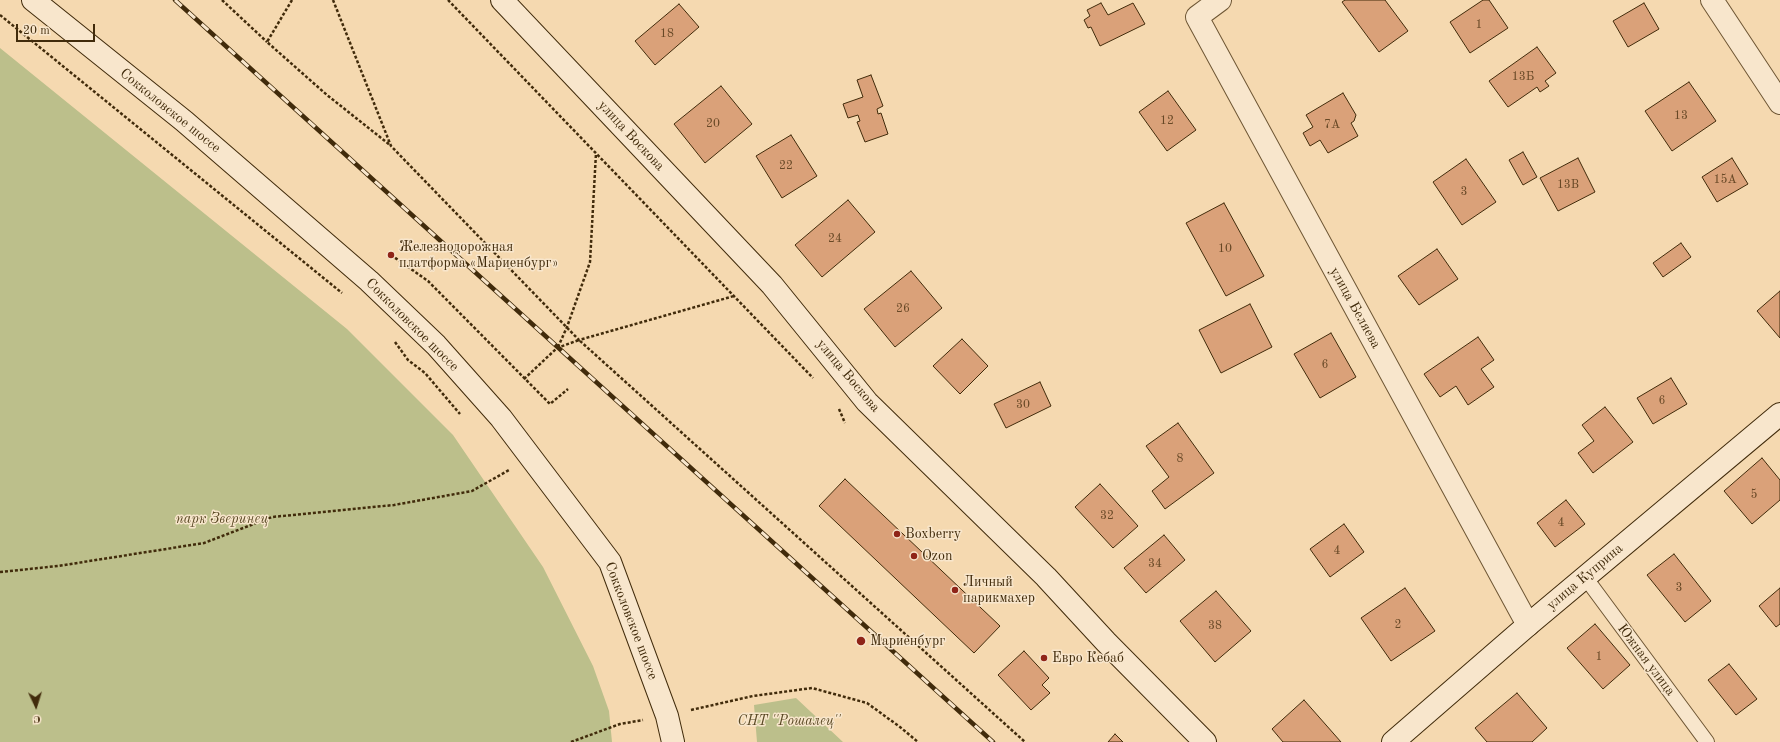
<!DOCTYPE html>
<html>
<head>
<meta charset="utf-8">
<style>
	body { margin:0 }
	#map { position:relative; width:1780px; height:742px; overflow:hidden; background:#f5d9b0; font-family:"Old Standard TT",serif }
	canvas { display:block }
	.north { position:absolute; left:16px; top:686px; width:40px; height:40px; -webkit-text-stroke:3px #f8e6cc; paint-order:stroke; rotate:176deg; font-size:11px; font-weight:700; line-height:16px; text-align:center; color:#412b0b }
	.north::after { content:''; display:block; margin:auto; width:14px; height:18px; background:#412b0b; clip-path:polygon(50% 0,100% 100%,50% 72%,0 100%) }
	.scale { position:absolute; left:16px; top:24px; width:79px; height:18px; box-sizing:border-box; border:2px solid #412b0b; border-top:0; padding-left:5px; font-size:12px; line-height:14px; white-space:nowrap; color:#412b0b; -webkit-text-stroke:3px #f8e6cc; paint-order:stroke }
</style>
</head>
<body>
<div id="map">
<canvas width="1780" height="742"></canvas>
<div class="north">С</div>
<div class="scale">20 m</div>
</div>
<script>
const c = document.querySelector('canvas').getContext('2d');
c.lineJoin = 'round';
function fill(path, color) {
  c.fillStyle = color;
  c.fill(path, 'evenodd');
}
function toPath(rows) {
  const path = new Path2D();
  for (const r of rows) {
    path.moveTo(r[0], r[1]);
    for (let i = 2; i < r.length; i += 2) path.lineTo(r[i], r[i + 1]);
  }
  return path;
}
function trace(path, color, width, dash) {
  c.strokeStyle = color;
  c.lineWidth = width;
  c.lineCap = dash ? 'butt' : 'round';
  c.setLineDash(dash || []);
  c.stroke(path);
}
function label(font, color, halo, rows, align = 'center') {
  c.font = font + ' "Old Standard TT",serif';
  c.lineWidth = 3;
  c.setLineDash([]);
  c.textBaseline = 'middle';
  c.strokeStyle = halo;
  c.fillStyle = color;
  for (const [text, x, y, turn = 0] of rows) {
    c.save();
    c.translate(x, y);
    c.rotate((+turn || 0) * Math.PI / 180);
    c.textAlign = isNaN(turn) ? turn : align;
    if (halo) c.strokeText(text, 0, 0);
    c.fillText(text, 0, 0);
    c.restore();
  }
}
const green = toPath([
	[0,48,347,329,453,435,543,567,593,666,609,711,612,742,0,742],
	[796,698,843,742,757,742,754,705]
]);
const building = toPath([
	[1345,0,1385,0,1408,31,1379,52,1342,2,1345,0],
	[1483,0,1489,0,1508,28,1470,53,1450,22,1483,0],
	[1101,3,1108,15,1133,3,1145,24,1100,46,1091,27,1088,28,1084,20,1090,16,1087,10,1101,3],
	[1644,3,1659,29,1628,47,1613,21,1644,3],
	[679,4,699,27,655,65,635,41,679,4],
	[1537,47,1556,73,1545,81,1549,86,1540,92,1537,87,1508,107,1489,81,1537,47],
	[871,75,883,106,877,109,878,114,881,113,888,134,865,142,857,122,860,121,858,115,848,118,843,104,863,97,857,80,871,75],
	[1689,82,1716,121,1672,151,1645,111,1689,82],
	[721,86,752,124,705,163,674,124,721,86],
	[1168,91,1196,130,1167,151,1139,112,1168,91],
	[1343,93,1356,115,1354,121,1351,123,1358,136,1328,153,1320,140,1310,146,1303,133,1313,127,1306,115,1343,93],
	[791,135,817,176,782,198,756,156,791,135],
	[1523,152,1537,177,1523,185,1509,160,1523,152],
	[1578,158,1595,192,1558,211,1540,178,1578,158],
	[1732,158,1748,184,1717,202,1702,177,1732,158],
	[1466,159,1496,202,1462,225,1433,182,1466,159],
	[848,200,875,232,822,277,795,245,848,200],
	[1224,203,1264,276,1226,296,1186,223,1224,203],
	[1681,243,1691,257,1663,277,1653,263,1681,243],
	[1437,249,1458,279,1419,305,1398,276,1437,249],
	[911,271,942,308,895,347,864,309,911,271],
	[1780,291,1780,338,1757,311,1780,291],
	[1250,304,1272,347,1221,373,1199,330,1250,304],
	[1331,333,1356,377,1320,398,1294,354,1331,333],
	[1478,337,1494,360,1481,369,1494,387,1468,405,1456,386,1440,397,1424,374,1478,337],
	[962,339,988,366,960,394,933,366,962,339],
	[1671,378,1687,404,1653,424,1637,398,1671,378],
	[1040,382,1051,406,1006,428,994,404,1040,382],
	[1605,407,1633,442,1593,473,1578,453,1594,441,1582,425,1605,407],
	[1178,423,1214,473,1165,509,1152,491,1169,477,1146,446,1178,423],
	[1762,458,1780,480,1780,500,1752,524,1724,491,1762,458],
	[845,479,1000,626,974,653,819,506,845,479],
	[1100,484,1138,526,1113,548,1075,507,1100,484],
	[1566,500,1585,524,1555,547,1537,523,1566,500],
	[1344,524,1364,552,1330,577,1310,549,1344,524],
	[1164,535,1185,560,1146,593,1124,568,1164,535],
	[1674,554,1711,601,1685,622,1647,575,1674,554],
	[1405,588,1435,631,1391,661,1361,618,1405,588],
	[1780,588,1780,624,1776,627,1759,606,1780,588],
	[1216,591,1251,631,1215,662,1180,621,1216,591],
	[1595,624,1630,665,1603,689,1567,648,1595,624],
	[1024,651,1049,678,1042,685,1050,693,1031,710,998,675,1024,651],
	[1729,664,1757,699,1736,715,1708,680,1729,664],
	[1517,693,1547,728,1532,742,1487,742,1475,728,1517,693],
	[1304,700,1341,742,1283,742,1272,729,1304,700],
	[1115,734,1123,742,1108,742,1115,734]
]);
const path = toPath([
	[222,0,267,42],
	[292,0,267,42,327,95,390,145],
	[333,0,391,146,579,340,734,296],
	[448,0,813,378],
	[0,15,342,293],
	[391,255,428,281,550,404,568,389],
	[395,342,408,360,425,373,460,414],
	[558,347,567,327,590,262,596,153],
	[524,379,557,348,579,340,1025,742],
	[839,409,845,423],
	[0,572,58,566,204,543,272,517,394,505,472,491,509,470],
	[691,710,753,696,812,688,867,703,900,727,918,742],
	[571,742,620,724,643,720]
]);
const lane = toPath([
	[1585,577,1707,742]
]);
const street = toPath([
	[1220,0,1197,17,1528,625],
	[1712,0,1780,103]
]);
const secondary = toPath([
	[33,0,184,121,369,281,436,345,501,418,610,562,667,716,673,742],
	[502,0,772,285,867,402,1046,577,1106,642,1205,742],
	[1393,742,1528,625,1780,414]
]);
const rail = toPath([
	[175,0,993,742]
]);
const markers = [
	[391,255,4,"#8f2418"],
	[897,534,4,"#8f2418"],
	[914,556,4,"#8f2418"],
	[955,590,4,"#8f2418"],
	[861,641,5,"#8f2418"],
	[1044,658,4,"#8f2418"]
];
const numberNames = [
	["1",1479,25],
	["18",667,34],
	["13Б",1523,77],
	["13",1681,116],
	["12",1167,121],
	["20",713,124],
	["7А",1332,125],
	["22",786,166],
	["15А",1725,180],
	["13В",1568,185],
	["3",1464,192],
	["24",835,239],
	["10",1225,249],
	["26",903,309],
	["6",1325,365],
	["6",1662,401],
	["30",1023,405],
	["8",1180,459],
	["5",1754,495],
	["32",1107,516],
	["4",1561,523],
	["4",1337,551],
	["34",1155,564],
	["3",1679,588],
	["2",1398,625],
	["38",1215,626],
	["1",1599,657]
];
const streetNames = [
	["Сокколовское шоссе",170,111,39],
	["улица Воскова",631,136,47],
	["улица Беляева",1355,308,61],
	["Сокколовское шоссе",412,325,45],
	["улица Воскова",848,376,50],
	["улица Куприна",1585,577,-40],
	["Сокколовское шоссе",631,621,69],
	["Южная улица",1646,660,53]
];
const poiNames = [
	["Железнодорожная",399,247],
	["платформа «Мариенбург»",399,263],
	["Boxberry",905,534],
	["Ozon",922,556],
	["Личный",963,582],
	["парикмахер",963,598],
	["Мариенбург",870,641],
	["Евро Кебаб",1052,658]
];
const parkNames = [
	["парк Зверинец",222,519],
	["СНТ ''Рошалец''",789,721]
];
fill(green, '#bcbf8b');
fill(building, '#daa179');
trace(building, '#412b0b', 1);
trace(lane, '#6e5634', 16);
trace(street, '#6e5634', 24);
trace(secondary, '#412b0b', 24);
trace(path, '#412b0b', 2.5, [3, 2]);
trace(lane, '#f8e6cc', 14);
trace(street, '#f8e6cc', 22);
trace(secondary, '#f8e6cc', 22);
trace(rail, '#412b0b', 4.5);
trace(rail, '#f8e6cc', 3, [9]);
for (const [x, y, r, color] of markers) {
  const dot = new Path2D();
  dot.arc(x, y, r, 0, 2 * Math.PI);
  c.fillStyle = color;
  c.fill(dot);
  trace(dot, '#f8e6cc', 1.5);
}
label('12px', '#674826', null, numberNames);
label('14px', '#412b0b', '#f8e6cc', streetNames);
label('14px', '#412b0b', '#f8e6cc', poiNames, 'left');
label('italic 14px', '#5a4925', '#f8e6cc', parkNames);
</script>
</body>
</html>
